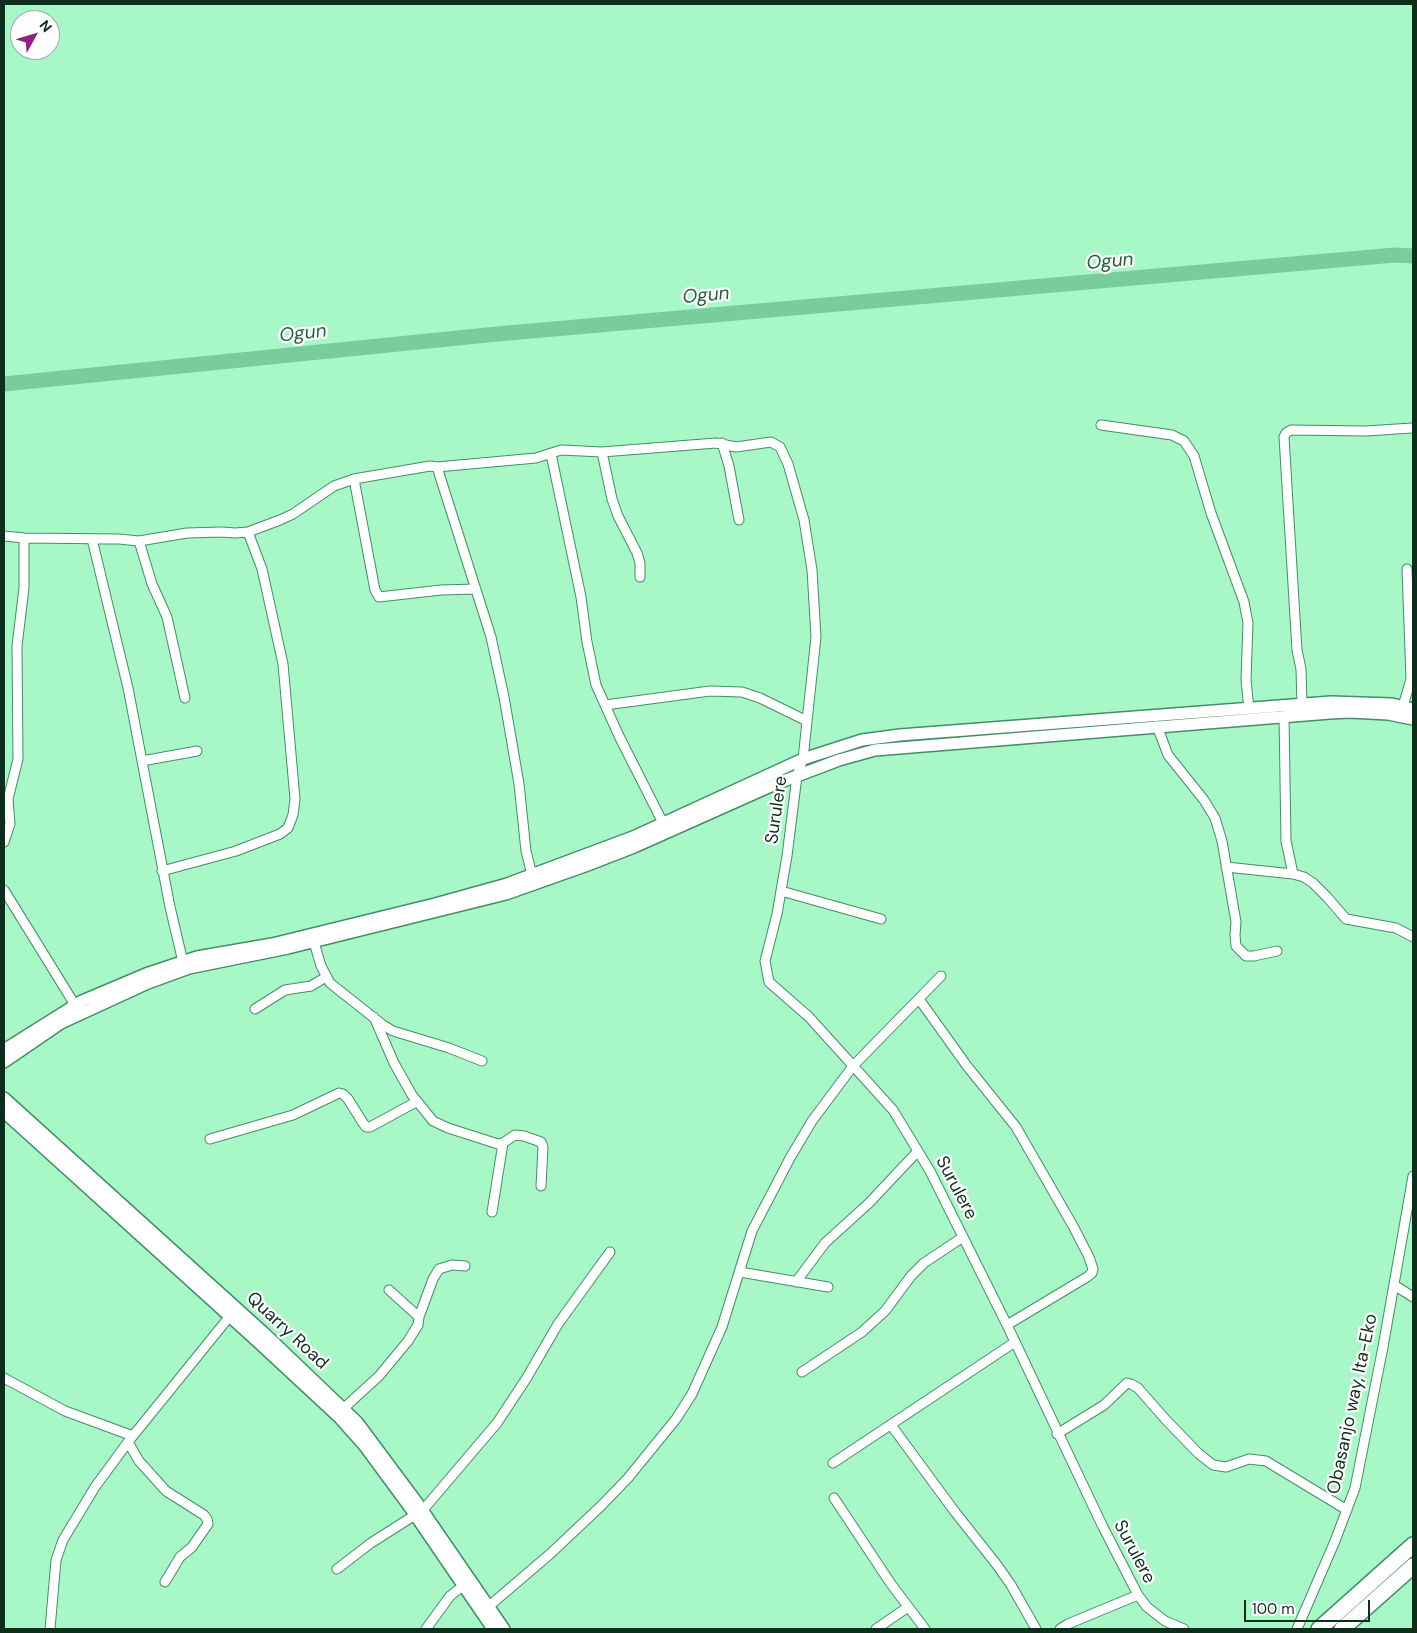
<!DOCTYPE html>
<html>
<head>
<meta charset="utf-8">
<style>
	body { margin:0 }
	#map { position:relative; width:1417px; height:1633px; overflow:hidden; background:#a8f7c7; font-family:"DM Sans",sans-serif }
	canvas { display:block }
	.frame { position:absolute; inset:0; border:5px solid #0d2e1d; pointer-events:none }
	.north { position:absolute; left:10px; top:10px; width:50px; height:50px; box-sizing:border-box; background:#fff; border:1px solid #9eaba5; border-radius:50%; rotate:51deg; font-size:14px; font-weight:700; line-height:20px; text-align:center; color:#0d2e1d }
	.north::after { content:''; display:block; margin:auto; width:18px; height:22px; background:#95217f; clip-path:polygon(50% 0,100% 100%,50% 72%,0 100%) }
	.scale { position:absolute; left:1244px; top:1600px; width:126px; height:22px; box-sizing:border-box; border:2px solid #0d2e1d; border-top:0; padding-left:6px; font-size:15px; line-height:18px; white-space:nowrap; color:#0d2e1d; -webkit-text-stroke:4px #fff; paint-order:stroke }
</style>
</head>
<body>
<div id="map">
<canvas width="1417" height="1633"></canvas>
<div class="frame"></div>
<div class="north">N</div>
<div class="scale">100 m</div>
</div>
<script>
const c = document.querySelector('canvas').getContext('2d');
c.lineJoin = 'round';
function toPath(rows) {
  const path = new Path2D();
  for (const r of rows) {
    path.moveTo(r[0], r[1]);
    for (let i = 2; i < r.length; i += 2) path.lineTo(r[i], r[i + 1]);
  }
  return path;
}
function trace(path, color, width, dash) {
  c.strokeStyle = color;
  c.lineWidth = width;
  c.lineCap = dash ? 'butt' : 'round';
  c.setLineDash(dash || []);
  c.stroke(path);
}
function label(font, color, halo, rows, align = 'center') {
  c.font = font + ' "DM Sans",sans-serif';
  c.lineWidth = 4.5;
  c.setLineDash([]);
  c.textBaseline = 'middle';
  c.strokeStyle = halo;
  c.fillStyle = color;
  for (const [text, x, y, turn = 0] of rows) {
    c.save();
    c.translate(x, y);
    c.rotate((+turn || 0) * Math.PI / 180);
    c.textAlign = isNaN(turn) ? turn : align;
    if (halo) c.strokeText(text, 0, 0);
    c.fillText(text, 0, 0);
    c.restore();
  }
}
const river = toPath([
	[4,384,497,334,1395,255,1413,256]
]);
const street = toPath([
	[1101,425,1172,435,1184,441,1194,456,1211,513,1244,602,1248,623,1246,680,1249,709],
	[722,443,729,466,739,520],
	[602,452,612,499,618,516,637,553,640,563,640,577],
	[551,454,581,597,587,642,596,685,619,736,663,823],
	[437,467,491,637,504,697,519,784,526,851,532,875],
	[354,479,375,590,379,597,441,590,476,589],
	[4,536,24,538,119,539,139,541,187,533,222,532,235,533,248,532,280,520,293,514,334,486,354,479,430,466,437,467,536,458,561,450,602,452,716,443,736,447,771,442,780,447,788,464,804,520,812,570,816,637,803,759,797,776,787,856,777,914,765,961,769,982,809,1017,893,1110,930,1171,1008,1327,1102,1525,1138,1595,1147,1607,1165,1621,1184,1629],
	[92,539,128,688,170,907,183,962],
	[139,541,152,584,167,617,185,698],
	[605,705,710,691,742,692,760,698,807,721],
	[1302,705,1301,669,1297,650,1284,437,1286,433,1291,430,1366,431,1412,428],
	[1403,706,1411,679,1407,569],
	[1284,716,1286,841,1293,874],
	[1157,726,1168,755,1204,800,1215,818,1222,841,1236,922,1235,935,1236,946,1246,956,1254,956,1277,951],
	[142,761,197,751],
	[4,842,10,824,8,799,18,759,17,646,24,588,24,538],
	[1226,867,1293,874,1304,877,1313,883,1327,897,1346,919,1396,928,1413,937],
	[162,871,236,851,280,834,288,828,293,815,295,799,283,664,262,569,248,532],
	[4,890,75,1005],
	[781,891,881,919],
	[314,942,321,966,330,983,383,1025,393,1031,449,1048,482,1061],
	[919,999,967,1066,1016,1127,1073,1226,1089,1257,1093,1269,1092,1273,1087,1277,1007,1325],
	[255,1009,285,990,311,986,326,977],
	[374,1017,394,1063,412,1095,433,1121,448,1128,498,1144,503,1143,515,1135,524,1136,541,1142,543,1147,541,1186],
	[210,1139,293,1115,339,1093,343,1094,348,1099,363,1123,366,1127,370,1127,416,1102],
	[492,1212,503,1143],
	[740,1272,828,1287],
	[796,1282,825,1243,869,1203,918,1151],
	[1394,1285,1413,1297],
	[419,1317,433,1279,439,1269,452,1265,465,1266],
	[802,1372,862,1332,885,1311,911,1276,924,1263,963,1237],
	[4,1378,65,1411,133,1436],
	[344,1408,379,1376,408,1341,418,1325,419,1317,389,1290],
	[891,1425,955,1512,997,1565,1011,1585,1036,1629],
	[1057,1434,1104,1405,1127,1383,1131,1384,1138,1388,1166,1420,1198,1453,1213,1465,1226,1467,1249,1459,1266,1461,1347,1510],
	[128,1442,139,1461,166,1491,204,1515,207,1519,208,1524,192,1547,180,1557,165,1582],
	[833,1463,1015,1342],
	[834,1498,891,1584,925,1629],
	[423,1510,497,1423,526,1379,558,1324,610,1252],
	[337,1569,371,1543,415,1515],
	[488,1607,550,1554,601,1506,628,1478,676,1419,692,1394,722,1327,752,1231,790,1158,812,1121,853,1066,941,976],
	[50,1629,56,1560,63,1540,95,1487,128,1442,230,1316],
	[426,1629,450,1596,463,1586],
	[876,1629,908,1607],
	[1060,1629,1068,1624,1138,1595],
	[1297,1629,1335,1541,1355,1488,1383,1347,1413,1176]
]);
const secondary = toPath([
	[4,1050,82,1001,146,974,197,957,272,944,435,904,507,884,633,837,803,759,862,740,900,735,1331,702,1392,704,1413,709],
	[4,1062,61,1023,148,983,189,968,288,948,506,894,585,866,634,847,773,785,839,760,875,750,1330,713,1350,712,1388,714,1413,719],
	[4,1098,265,1334,357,1422,418,1504,504,1629],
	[4,1112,257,1341,340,1418,364,1445,409,1506,493,1629]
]);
const highway = toPath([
	[1319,1629,1413,1545],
	[1342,1629,1413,1566]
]);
const streetNames = [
	["Surulere",777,810,-82],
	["Surulere",956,1188,62],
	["Quarry Road",287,1331,43],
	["Obasanjo way, Ita-Eko",1353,1404,-78],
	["Surulere",1134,1552,62]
];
const waterNames = [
	["Ogun",1110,262,-5],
	["Ogun",706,296,-5],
	["Ogun",303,334,-6]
];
trace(river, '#79cd9c', 15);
trace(street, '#428f65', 11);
trace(secondary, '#428f65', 14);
trace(highway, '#428f65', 18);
trace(street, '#fff', 9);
trace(secondary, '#fff', 11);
trace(highway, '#fff', 15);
label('18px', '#0d2e1d', '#fff', streetNames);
label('italic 19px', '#225f3f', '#fff', waterNames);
</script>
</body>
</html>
